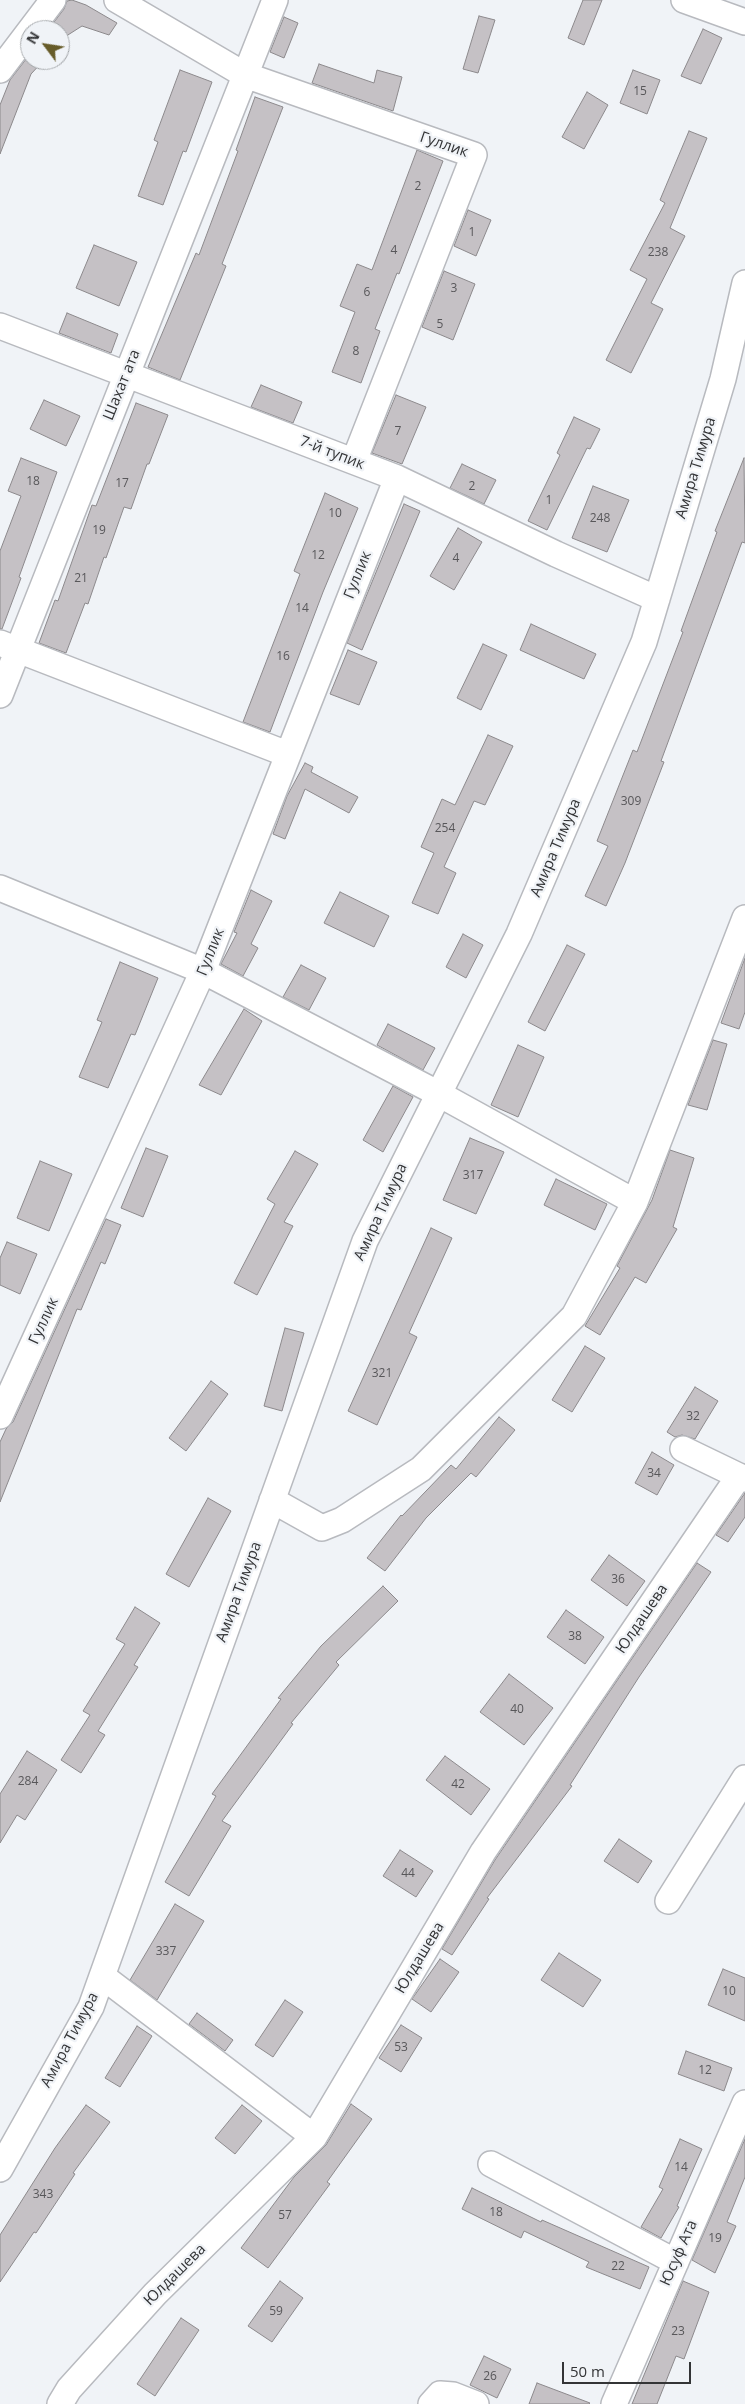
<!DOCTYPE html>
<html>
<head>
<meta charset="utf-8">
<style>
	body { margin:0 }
	#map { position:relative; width:745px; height:2404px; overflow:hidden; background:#f0f3f7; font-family:"Open Sans",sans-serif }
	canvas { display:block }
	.north { position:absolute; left:20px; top:20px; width:50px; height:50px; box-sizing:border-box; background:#f0f3f7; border:1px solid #a4a7aa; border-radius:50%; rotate:301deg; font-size:14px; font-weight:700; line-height:20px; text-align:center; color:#333436 }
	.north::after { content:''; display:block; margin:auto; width:18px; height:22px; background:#675c29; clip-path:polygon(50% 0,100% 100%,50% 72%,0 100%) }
	.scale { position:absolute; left:562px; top:2362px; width:129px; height:22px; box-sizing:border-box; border:2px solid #333436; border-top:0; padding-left:6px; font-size:15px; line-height:18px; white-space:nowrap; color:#333436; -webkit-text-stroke:4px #f0f3f7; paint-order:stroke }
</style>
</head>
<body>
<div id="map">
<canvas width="745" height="2404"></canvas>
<div class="north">N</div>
<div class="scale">50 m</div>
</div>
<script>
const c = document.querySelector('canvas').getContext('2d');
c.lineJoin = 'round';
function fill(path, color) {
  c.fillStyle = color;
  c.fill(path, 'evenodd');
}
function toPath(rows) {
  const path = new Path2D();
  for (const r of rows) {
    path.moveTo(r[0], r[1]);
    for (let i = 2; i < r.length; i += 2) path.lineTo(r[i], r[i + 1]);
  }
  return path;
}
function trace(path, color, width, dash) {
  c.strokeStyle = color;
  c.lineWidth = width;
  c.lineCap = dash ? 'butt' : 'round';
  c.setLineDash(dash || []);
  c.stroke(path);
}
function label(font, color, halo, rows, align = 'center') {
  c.font = font + ' "Open Sans",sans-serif';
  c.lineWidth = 4.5;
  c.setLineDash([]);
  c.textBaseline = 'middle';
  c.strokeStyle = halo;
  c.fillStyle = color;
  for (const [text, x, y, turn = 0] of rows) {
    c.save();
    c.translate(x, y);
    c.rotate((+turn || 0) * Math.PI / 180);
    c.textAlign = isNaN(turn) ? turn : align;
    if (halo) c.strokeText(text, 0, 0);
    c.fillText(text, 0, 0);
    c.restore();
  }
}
const building = toPath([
	[72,0,86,5,117,23,109,35,82,26,60,40,60,30,48,30,64,9,67,1,72,0],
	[583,0,602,0,584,45,568,38,583,0],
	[479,16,495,20,478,73,463,69,479,16],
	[284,17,298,23,284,58,270,52,284,17],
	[703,29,722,38,701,84,681,76,703,29],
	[30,54,30,60,44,60,31,74,0,154,0,105,10,80,30,54],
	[319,64,374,83,377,70,402,77,393,111,312,83,319,64],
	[180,70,212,82,186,152,183,151,163,205,138,196,158,142,154,140,180,70],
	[633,70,660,80,647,114,620,103,633,70],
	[587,92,608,105,584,149,562,137,587,92],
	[255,97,283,107,222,264,226,266,180,380,148,367,196,253,199,255,238,151,236,150,255,97],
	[689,131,707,138,670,228,685,236,651,303,663,309,631,373,606,360,647,279,630,270,665,203,660,200,689,131],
	[417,150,443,161,399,274,397,273,375,329,380,331,361,383,332,372,355,312,340,306,357,264,372,270,417,150],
	[468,210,491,220,476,256,454,246,468,210],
	[94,245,137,262,119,306,76,288,94,245],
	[444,271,475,284,453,340,422,327,444,271],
	[67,313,118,334,111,353,59,333,67,313],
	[261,385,302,402,293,423,251,407,261,385],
	[396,395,426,407,402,464,372,453,396,395],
	[44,400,80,416,66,446,30,429,44,400],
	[136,403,168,415,149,464,147,464,131,509,124,507,106,558,104,557,88,604,85,603,66,653,39,643,55,600,58,601,92,505,96,506,136,403],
	[574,417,600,429,590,449,587,448,547,530,528,521,560,455,557,453,574,417],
	[21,458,57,472,19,577,21,578,2,629,0,629,0,551,21,496,8,491,21,458],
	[744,458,745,543,742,542,661,761,664,762,625,863,606,906,585,896,608,846,597,841,633,750,637,752,683,632,681,631,717,532,715,531,744,458],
	[462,464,496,480,484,504,450,488,462,464],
	[593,486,629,500,607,552,572,538,593,486],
	[325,493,358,508,323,592,270,732,243,722,300,574,294,571,325,493],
	[404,504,420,511,362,650,347,643,404,504],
	[458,528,482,542,454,590,430,576,458,528],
	[531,624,596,654,584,679,520,650,531,624],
	[483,644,507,655,481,710,457,698,483,644],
	[348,650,377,662,359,705,330,694,348,650],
	[488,735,513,746,485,805,474,801,444,867,456,873,438,914,412,903,434,853,421,847,442,799,455,805,488,735],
	[305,763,313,767,311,772,358,797,349,813,305,789,285,839,273,834,287,796,305,763],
	[251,890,272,901,251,944,258,948,243,976,221,964,237,933,234,932,251,890],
	[340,892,389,916,374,947,324,923,340,892],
	[463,934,483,945,466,978,446,967,463,934],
	[567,945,585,954,545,1031,528,1022,567,945],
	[745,958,745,1012,739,1029,721,1023,745,958],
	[120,962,158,978,135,1035,131,1034,108,1088,79,1077,102,1022,97,1020,120,962],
	[301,965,326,978,309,1010,283,997,301,965],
	[244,1009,262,1021,221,1095,199,1085,244,1009],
	[388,1024,435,1048,423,1070,377,1045,388,1024],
	[713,1040,727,1044,707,1110,688,1105,713,1040],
	[518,1045,544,1057,518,1117,491,1105,518,1045],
	[393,1086,413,1097,383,1152,363,1140,393,1086],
	[470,1138,504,1152,476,1214,443,1200,470,1138],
	[146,1148,168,1156,143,1217,121,1208,146,1148],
	[670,1150,694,1158,673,1227,677,1229,646,1283,635,1277,600,1335,585,1326,620,1268,617,1266,652,1200,670,1150],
	[295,1151,318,1164,284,1222,293,1226,257,1295,234,1283,275,1204,267,1199,295,1151],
	[40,1161,72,1174,49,1231,17,1218,40,1161],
	[556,1179,607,1204,595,1230,544,1205,556,1179],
	[106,1219,121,1225,105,1264,101,1262,81,1310,77,1309,0,1502,0,1442,6,1429,13,1422,106,1219],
	[431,1228,452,1238,409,1333,417,1337,377,1425,348,1411,431,1228],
	[7,1242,37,1254,20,1294,0,1285,0,1258,7,1242],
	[285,1328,304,1333,282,1411,264,1406,285,1328],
	[585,1346,605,1358,572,1412,552,1400,585,1346],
	[211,1381,228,1394,186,1451,169,1438,211,1381],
	[695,1387,718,1401,695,1439,682,1435,675,1437,667,1432,695,1387],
	[499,1417,515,1430,476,1477,471,1473,426,1518,385,1571,367,1558,401,1515,402,1516,451,1465,456,1469,499,1417],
	[652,1452,674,1465,657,1495,635,1483,652,1452],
	[745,1493,745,1517,728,1542,716,1535,745,1493],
	[208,1498,231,1511,189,1587,166,1574,208,1498],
	[609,1555,645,1581,627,1606,591,1580,609,1555],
	[697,1563,711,1572,639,1677,570,1785,572,1786,487,1898,489,1899,452,1955,442,1949,495,1860,697,1563],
	[383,1586,398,1601,336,1662,339,1665,291,1723,293,1724,222,1821,231,1826,189,1896,165,1882,216,1796,212,1794,281,1699,278,1698,321,1646,383,1586],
	[135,1607,160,1623,134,1665,138,1667,98,1731,105,1735,81,1773,61,1760,90,1715,83,1711,125,1644,116,1639,135,1607],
	[566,1610,604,1637,585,1664,547,1637,566,1610],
	[509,1674,553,1708,524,1745,480,1712,509,1674],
	[27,1751,57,1770,25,1820,17,1815,0,1843,0,1794,27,1751],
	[445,1756,490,1789,471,1815,426,1780,445,1756],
	[619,1839,652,1861,638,1883,604,1861,619,1839],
	[400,1850,433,1871,416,1897,383,1876,400,1850],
	[175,1904,204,1921,157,2000,130,1980,175,1904],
	[559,1953,601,1980,583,2007,541,1980,559,1953],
	[440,1959,459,1972,431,2012,412,1999,440,1959],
	[723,1969,745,1978,745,2021,708,2005,723,1969],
	[285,2000,303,2012,273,2057,255,2045,285,2000],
	[197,2013,233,2040,225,2051,189,2024,197,2013],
	[401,2025,422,2038,401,2072,379,2058,401,2025],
	[137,2026,152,2036,120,2087,105,2078,137,2026],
	[686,2051,732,2068,724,2091,678,2074,686,2051],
	[351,2104,372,2119,327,2182,330,2184,268,2268,241,2248,294,2177,326,2145,351,2104],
	[86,2105,110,2122,73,2173,75,2174,36,2233,34,2232,0,2282,0,2235,55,2148,86,2105],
	[242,2105,262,2121,235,2154,215,2138,242,2105],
	[680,2139,702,2149,677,2206,679,2207,661,2238,641,2227,663,2189,659,2187,680,2139],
	[745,2139,745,2177,727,2222,736,2226,715,2273,692,2260,745,2139],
	[472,2188,541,2222,542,2220,649,2267,640,2289,586,2267,589,2262,524,2231,521,2238,462,2209,472,2188],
	[280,2281,303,2298,272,2342,248,2326,280,2281],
	[683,2281,709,2292,684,2359,676,2356,657,2404,632,2404,683,2281],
	[181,2318,199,2330,155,2396,137,2384,181,2318],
	[484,2356,511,2369,497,2398,470,2385,484,2356],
	[537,2383,590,2403,589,2404,529,2404,537,2383]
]);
const minor = toPath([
	[117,0,245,75,474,155,354,461],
	[684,0,745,22],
	[0,70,53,0],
	[0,326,397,478,556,554,657,599],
	[0,643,287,754],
	[0,695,275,0],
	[0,888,203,971,439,1094,635,1202],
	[0,1416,203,971,397,478],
	[683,1449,745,1479],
	[272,1500,322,1528,342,1520,421,1469,574,1316,635,1202,745,918],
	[668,1901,745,1778],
	[102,1976,314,2137],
	[491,2164,676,2262],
	[0,2169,91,2007,365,1241,519,934,644,642,723,379,745,283],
	[60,2404,69,2389,155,2294,314,2137,483,1852,739,1476],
	[431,2404,440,2394,453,2395,476,2404],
	[614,2404,745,2103]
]);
const numberNames = [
	["15",640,92],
	["2",418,187],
	["1",472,233],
	["4",394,251],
	["238",658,253],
	["3",454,289],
	["6",367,293],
	["5",440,325],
	["8",356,352],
	["7",398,432],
	["18",33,482],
	["17",122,484],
	["2",472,487],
	["1",549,501],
	["10",335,514],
	["248",600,519],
	["19",99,531],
	["12",318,556],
	["4",456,559],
	["21",81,579],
	["14",302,609],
	["16",283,657],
	["309",631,802],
	["254",445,829],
	["317",473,1176],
	["321",382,1374],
	["32",693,1417],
	["34",654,1474],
	["36",618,1580],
	["38",575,1637],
	["40",517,1710],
	["284",28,1782],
	["42",458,1785],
	["44",408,1874],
	["337",166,1952],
	["10",729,1992],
	["53",401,2048],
	["12",705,2071],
	["14",681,2168],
	["343",43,2195],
	["18",496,2213],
	["57",285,2216],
	["19",715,2239],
	["22",618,2267],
	["59",276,2312],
	["23",678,2332],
	["26",490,2377]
];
const streetNames = [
	["Гуллик",444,145,19],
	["Шахат ата",122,385,-68],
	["7-й тупик",332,453,21],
	["Амира Тимура",696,468,-73],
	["Гуллик",358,575,-68],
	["Амира Тимура",556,848,-67],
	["Гуллик",211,952,-68],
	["Амира Тимура",381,1212,-65],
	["Гуллик",44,1321,-65],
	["Амира Тимура",239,1592,-70],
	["Юлдашева",642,1619,-56],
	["Юлдашева",420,1958,-59],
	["Амира Тимура",70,2040,-62],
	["Юсуф Ата",679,2253,-66],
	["Юлдашева",175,2275,-45]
];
fill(building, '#c5c1c5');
trace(building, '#8c898c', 1);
trace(minor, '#b8babf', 28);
trace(minor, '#fff', 25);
label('12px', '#58575a', null, numberNames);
label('15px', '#333436', '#f0f3f7', streetNames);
</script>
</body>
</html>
